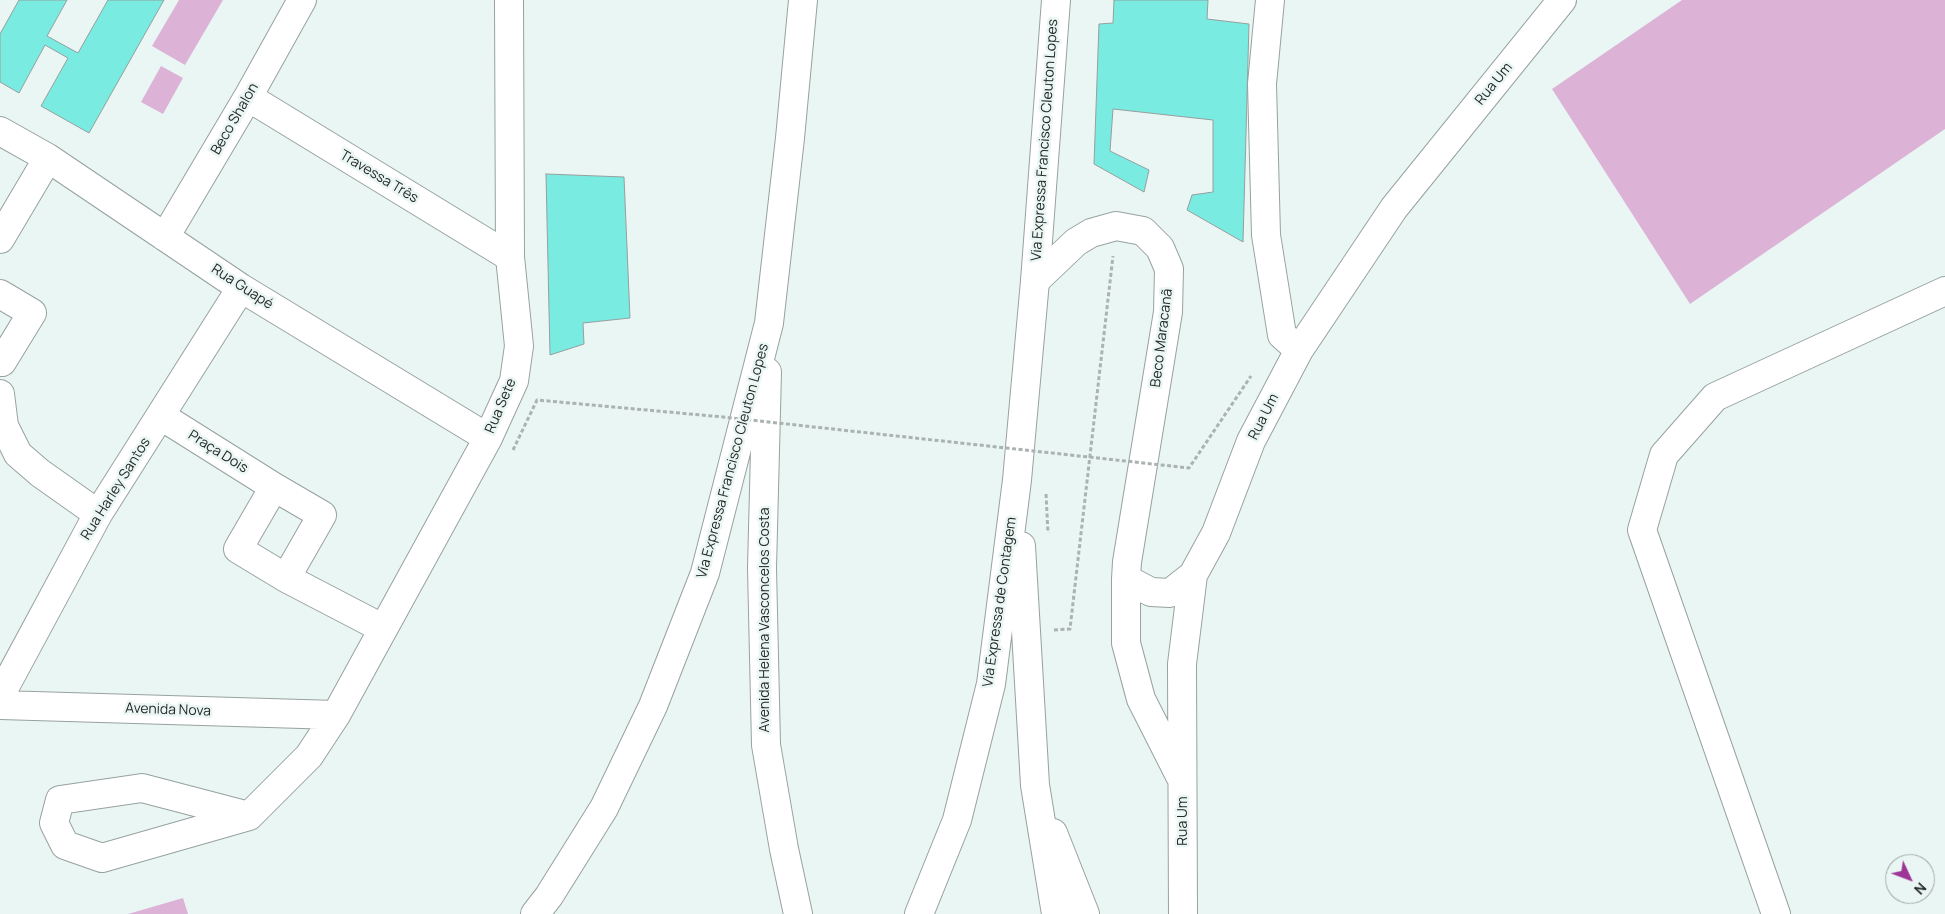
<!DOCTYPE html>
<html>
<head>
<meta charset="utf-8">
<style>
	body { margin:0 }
	#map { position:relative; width:1945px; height:914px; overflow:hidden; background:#eaf6f4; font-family:Manrope,sans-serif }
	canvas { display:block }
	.north { position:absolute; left:1885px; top:854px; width:50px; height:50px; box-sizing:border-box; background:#eaf6f4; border:1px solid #9ba4a2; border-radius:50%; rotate:133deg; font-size:14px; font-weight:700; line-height:20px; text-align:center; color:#252928 }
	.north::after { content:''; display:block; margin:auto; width:18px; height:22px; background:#9f3596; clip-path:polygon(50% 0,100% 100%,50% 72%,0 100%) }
</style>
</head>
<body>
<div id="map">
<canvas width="1945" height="914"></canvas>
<div class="north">N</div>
</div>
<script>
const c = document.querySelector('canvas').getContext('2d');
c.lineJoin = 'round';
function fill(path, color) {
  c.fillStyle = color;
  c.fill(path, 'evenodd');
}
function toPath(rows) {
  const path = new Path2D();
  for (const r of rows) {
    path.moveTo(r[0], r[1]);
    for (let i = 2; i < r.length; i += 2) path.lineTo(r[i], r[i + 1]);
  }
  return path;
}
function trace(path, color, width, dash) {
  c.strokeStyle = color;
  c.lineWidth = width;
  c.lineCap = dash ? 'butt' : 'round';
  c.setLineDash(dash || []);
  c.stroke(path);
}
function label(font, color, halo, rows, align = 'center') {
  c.font = font + ' Manrope,sans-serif';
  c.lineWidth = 5;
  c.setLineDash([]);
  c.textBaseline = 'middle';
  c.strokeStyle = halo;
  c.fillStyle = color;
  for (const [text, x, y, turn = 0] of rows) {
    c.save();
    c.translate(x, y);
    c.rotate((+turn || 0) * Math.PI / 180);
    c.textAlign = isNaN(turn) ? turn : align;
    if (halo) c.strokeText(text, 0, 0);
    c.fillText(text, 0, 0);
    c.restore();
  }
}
const green = toPath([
	[179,0,223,0,185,65,152,46],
	[1682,0,1945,0,1945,129,1690,304,1552,89],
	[161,66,183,78,163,114,141,102],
	[183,898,188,914,128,914]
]);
const building = toPath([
	[19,0,67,0,47,36,78,53,108,0,164,0,89,133,41,106,68,58,45,45,19,93,0,82,0,34,19,0],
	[1114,0,1208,0,1207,19,1249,24,1243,242,1187,210,1192,195,1213,192,1213,120,1113,109,1110,151,1149,170,1144,192,1094,164,1099,24,1113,23,1114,0],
	[546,174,624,177,630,318,583,323,584,344,550,355,546,174]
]);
const path = toPath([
	[1046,494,1048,533],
	[1054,630,1070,629,1113,256]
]);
const minor = toPath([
	[1270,0,1262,84,1266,235,1282,335,1299,350],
	[248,97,510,257],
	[0,131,48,158,241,288,488,438],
	[165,237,248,97,302,0],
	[0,239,48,158],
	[1035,281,1076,242,1091,233,1116,226,1143,231,1160,248,1169,269,1168,312,1127,562,1126,579,1151,592,1170,593,1193,575],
	[0,294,32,313,2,362,0,361],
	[0,394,4,426,18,454,40,473,98,514],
	[161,416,274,487],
	[286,578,322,515,274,487,238,549,286,578,382,628],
	[1126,579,1126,643,1141,699,1180,776],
	[0,696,98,514,241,288],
	[0,705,336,715],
	[249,816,142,788,60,800,54,823,65,845,102,858,249,816,309,756,336,715,488,438,514,381,519,346,510,257,509,0],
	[1183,914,1182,664,1193,575,1216,533,1251,441,1299,350,1394,208,1562,0],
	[1776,914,1642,530,1664,455,1715,397,1945,291]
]);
const highway = toPath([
	[767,372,762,568,766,745,784,849,798,914],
	[1021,546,1035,785,1056,914],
	[1053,833,1085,914],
	[535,914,549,896,604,808,653,706,705,573,769,323,790,138,803,0],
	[919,914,957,820,991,684,1017,480,1035,281,1056,0]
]);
const pathBridge = toPath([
	[513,450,537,400,723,417,1189,468,1251,376]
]);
const streetNames = [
	["Rua Um",1494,84,-51],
	["Beco Shalon",235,119,-60],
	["Via Expressa Francisco Cleuton Lopes",1045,140,-86],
	["Travessa Três",379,177,31],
	["Rua Guapé",242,287,33],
	["Beco Maracanã",1162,338,-83],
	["Rua Sete",501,406,-67],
	["Rua Um",1264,417,-63],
	["Praça Dois",218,452,32],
	["Via Expressa Francisco Cleuton Lopes",733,461,-75],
	["Rua Harley Santos",116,489,-58],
	["Via Expressa de Contagem",1000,602,-82],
	["Avenida Helena Vasconcelos Costa",765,620,-90],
	["Avenida Nova",168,710,2],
	["Rua Um",1183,821,-90]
];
fill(green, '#dcb3d6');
fill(building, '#79ebe1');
trace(building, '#959f9e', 1);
trace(minor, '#97a2a0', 30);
trace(highway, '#97a2a0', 30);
trace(path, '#aab3b1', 3, [4, 2.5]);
trace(minor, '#fff', 28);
trace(highway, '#fff', 28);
trace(pathBridge, '#aab3b1', 3, [4, 2.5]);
label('14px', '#252928', '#eaf6f4', streetNames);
</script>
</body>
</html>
